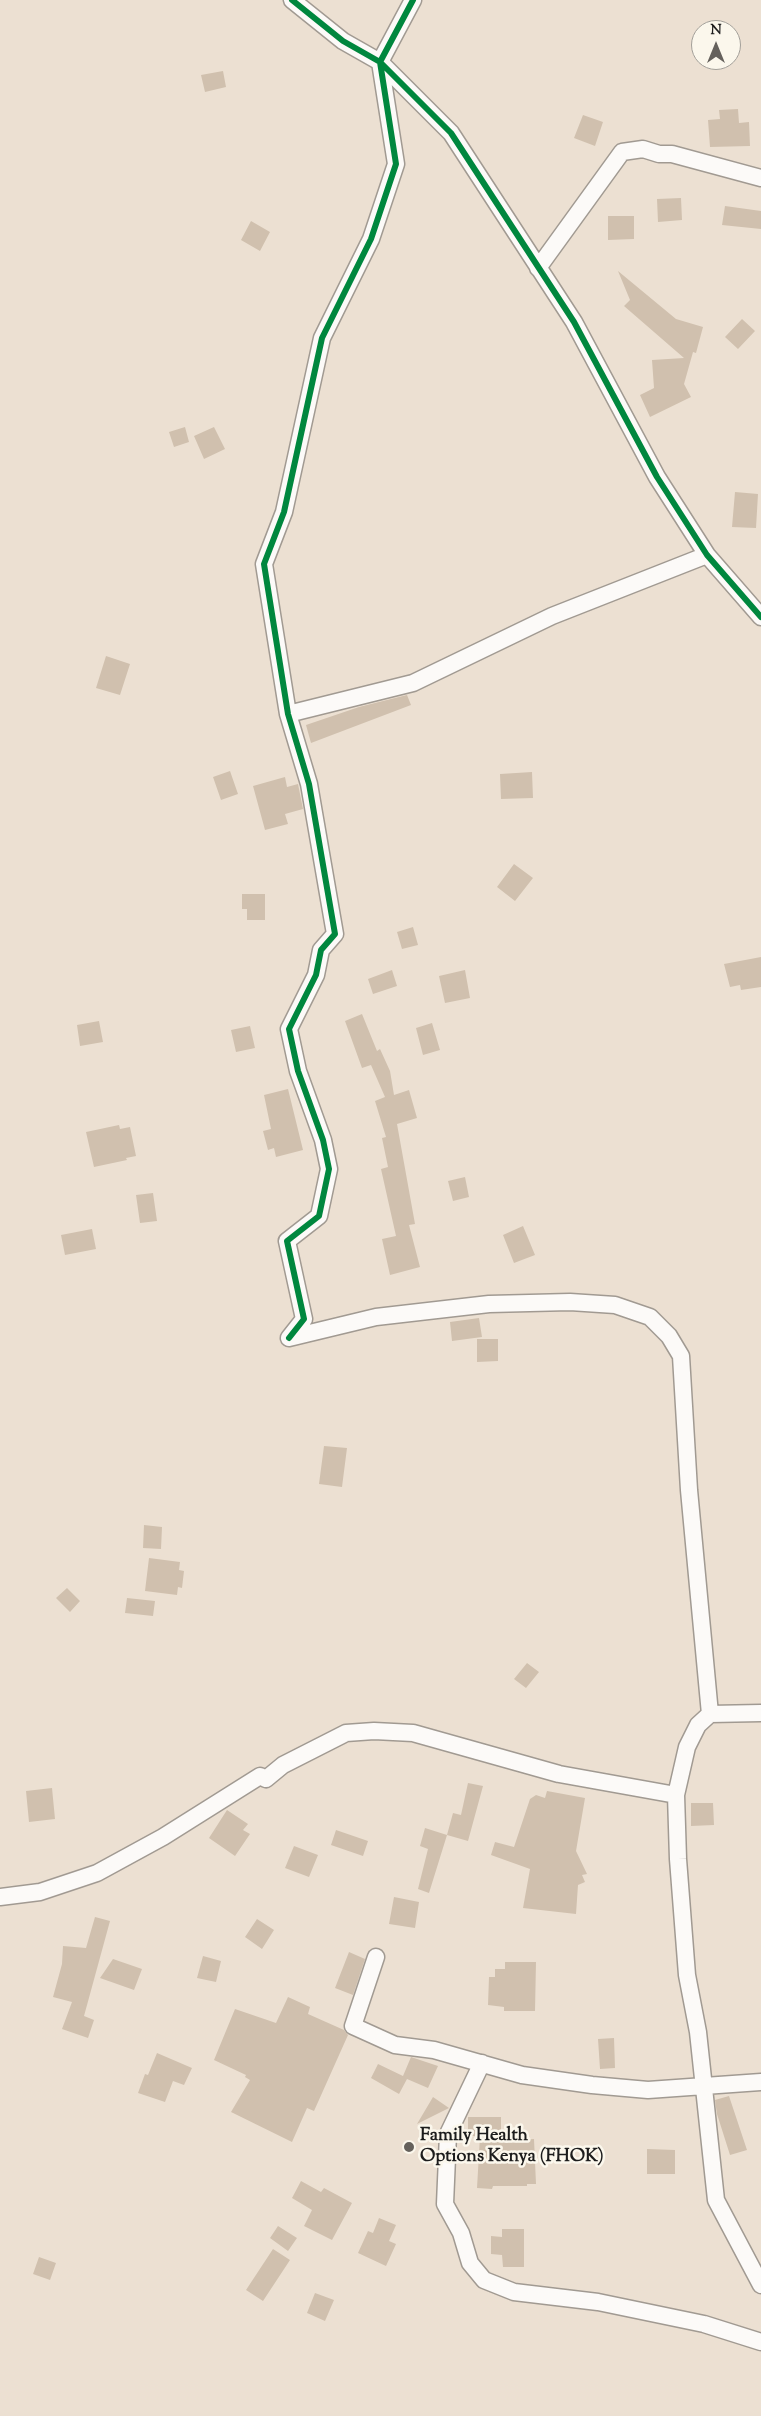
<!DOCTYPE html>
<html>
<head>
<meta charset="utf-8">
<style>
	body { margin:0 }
	#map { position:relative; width:761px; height:2416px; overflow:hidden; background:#ece0d2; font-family:"Sorts Mill Goudy",serif }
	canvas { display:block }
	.north { position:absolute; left:691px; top:20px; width:50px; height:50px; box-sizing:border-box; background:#fbf7ec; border:1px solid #a29f99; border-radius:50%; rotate:0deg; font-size:14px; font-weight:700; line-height:20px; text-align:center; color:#1c1c1c }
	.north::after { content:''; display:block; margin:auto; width:18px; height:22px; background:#65615c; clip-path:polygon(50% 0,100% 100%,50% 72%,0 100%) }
</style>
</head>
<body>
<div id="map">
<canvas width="761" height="2416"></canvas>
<div class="north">N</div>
</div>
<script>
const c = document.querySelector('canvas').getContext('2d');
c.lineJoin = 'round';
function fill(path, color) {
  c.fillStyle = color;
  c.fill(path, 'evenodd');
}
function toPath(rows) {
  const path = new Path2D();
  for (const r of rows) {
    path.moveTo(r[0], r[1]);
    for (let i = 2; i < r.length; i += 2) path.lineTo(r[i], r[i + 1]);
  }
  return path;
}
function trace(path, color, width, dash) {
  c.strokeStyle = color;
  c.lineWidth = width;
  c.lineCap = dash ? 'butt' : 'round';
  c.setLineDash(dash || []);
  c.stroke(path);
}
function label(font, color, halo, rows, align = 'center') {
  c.font = font + ' "Sorts Mill Goudy",serif';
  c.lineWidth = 5;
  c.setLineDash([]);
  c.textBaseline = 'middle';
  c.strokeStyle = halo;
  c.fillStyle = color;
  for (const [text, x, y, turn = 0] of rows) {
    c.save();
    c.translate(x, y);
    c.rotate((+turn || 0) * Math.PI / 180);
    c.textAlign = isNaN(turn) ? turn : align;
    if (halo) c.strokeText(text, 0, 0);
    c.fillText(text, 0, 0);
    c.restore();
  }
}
const building = toPath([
	[223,71,226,87,205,92,201,75],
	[738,109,739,123,749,122,750,146,710,147,708,120,720,119,719,110],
	[583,115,603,122,595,146,574,138],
	[681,198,682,220,658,222,657,199],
	[725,206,761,211,761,229,722,225],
	[608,216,634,216,634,239,608,240],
	[251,221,270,232,260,251,241,240],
	[618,271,676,319,703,327,696,353,693,352,684,384,691,397,650,417,640,395,654,388,652,360,684,358,624,306,630,300],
	[742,319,755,331,738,349,725,337],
	[185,427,189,442,174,447,169,432],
	[214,427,225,449,204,459,194,436],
	[735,492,758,494,756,528,732,527],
	[106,656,130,664,120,695,96,688],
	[407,695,411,705,311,743,306,725,359,707],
	[230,771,238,794,221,800,213,777],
	[532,772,533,798,501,799,500,774],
	[285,777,287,787,298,784,303,809,285,814,288,824,265,830,253,786],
	[514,864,533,878,515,901,497,887],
	[242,894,265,894,265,920,247,920,247,909,242,909],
	[413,927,418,945,402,949,397,932],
	[761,957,761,987,741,990,740,985,730,987,724,964],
	[392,970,397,986,373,994,368,979],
	[465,970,470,998,445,1003,439,976],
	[362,1014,377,1051,380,1049,390,1071,394,1095,409,1090,417,1118,397,1124,415,1224,409,1225,420,1267,390,1275,382,1239,396,1236,381,1169,388,1167,382,1138,386,1137,375,1101,385,1097,371,1065,362,1068,345,1021],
	[99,1021,103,1042,80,1046,77,1025],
	[432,1023,440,1050,423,1055,416,1028],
	[250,1026,255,1048,236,1052,231,1030],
	[288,1089,303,1150,276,1157,274,1148,268,1150,263,1131,271,1129,264,1095],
	[119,1125,120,1129,130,1127,136,1156,126,1158,127,1160,94,1167,86,1132],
	[465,1177,469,1197,453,1201,448,1181],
	[153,1193,157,1221,140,1223,136,1195],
	[523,1226,535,1255,514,1263,503,1235],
	[92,1229,96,1249,65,1255,61,1235],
	[479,1318,482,1337,452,1341,450,1322],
	[477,1339,498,1339,498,1361,477,1362],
	[324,1446,347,1448,342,1487,319,1484],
	[144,1525,162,1527,161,1549,143,1548],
	[149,1558,180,1562,179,1570,184,1571,182,1588,178,1587,177,1595,145,1591],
	[67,1588,80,1601,70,1612,56,1598],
	[127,1598,155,1601,153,1616,125,1613],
	[527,1663,539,1672,526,1688,514,1679],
	[468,1783,483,1786,468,1841,447,1835,429,1893,418,1889,428,1849,420,1846,425,1828,447,1835,453,1813,461,1815],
	[52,1788,55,1819,29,1822,26,1791],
	[547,1791,585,1798,576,1851,587,1874,582,1875,585,1882,578,1885,576,1914,523,1908,530,1869,491,1855,495,1842,514,1847,530,1799,536,1795,545,1798],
	[691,1803,713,1803,714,1825,691,1826],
	[227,1810,248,1824,243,1830,250,1834,235,1856,209,1838],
	[336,1830,368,1841,363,1856,331,1845],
	[294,1846,318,1855,309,1877,285,1868],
	[394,1897,419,1902,415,1928,389,1924],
	[95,1917,110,1921,84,2016,94,2020,88,2038,62,2029,72,2002,53,1997,62,1964,63,1946,86,1948],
	[257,1919,274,1930,262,1949,245,1937],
	[349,1952,365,1959,353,1995,335,1988],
	[203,1956,221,1961,216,1982,197,1978],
	[113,1959,142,1969,134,1990,100,1978],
	[505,1962,536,1962,535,2011,504,2011,504,2007,488,2005,489,1977,495,1977,495,1969,505,1969],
	[288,1997,310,2007,308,2014,344,2030,348,2035,314,2111,307,2108,292,2142,231,2112,250,2080,245,2077,246,2075,214,2060,235,2009,276,2023],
	[614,2038,615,2068,600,2069,598,2039],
	[157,2053,192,2068,184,2085,173,2081,165,2102,138,2093,145,2074,148,2075],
	[411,2057,438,2066,428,2088,407,2079,399,2094,371,2078,378,2064,403,2076],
	[729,2096,747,2150,730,2155,717,2114,715,2100],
	[433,2097,449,2108,417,2124],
	[468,2117,501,2117,501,2141,534,2139,536,2184,527,2184,527,2186,493,2186,492,2189,477,2188,480,2136,468,2136],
	[647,2149,675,2150,675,2174,647,2174],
	[301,2181,321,2192,324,2188,352,2203,332,2240,304,2226,312,2210,292,2198],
	[379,2218,396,2225,389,2241,396,2244,386,2266,358,2253,368,2231,373,2233],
	[278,2226,297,2238,288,2251,270,2238],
	[502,2229,524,2229,524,2267,503,2267,502,2255,491,2254,491,2236,502,2237],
	[273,2249,290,2260,263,2301,246,2290],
	[39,2257,56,2263,50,2280,33,2274],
	[315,2293,334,2300,325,2321,307,2313]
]);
const street = toPath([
	[292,0,343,41,380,62,451,133,574,322,657,477,707,555,761,617],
	[538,268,622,152,643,149,659,154,672,154,761,178],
	[288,714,413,683,552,616,707,555],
	[289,1338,304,1319,287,1241,319,1216,329,1169,323,1140,298,1071,289,1029,316,975,321,950,335,934,309,784,288,714,264,564,284,512,322,338,371,239,396,164,380,62,413,0],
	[289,1338,376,1317,489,1304,570,1302,615,1305,650,1317,669,1336,681,1356,689,1490,710,1714],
	[761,1713,710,1714,698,1725,687,1747,676,1795,678,1859,687,1975,698,2032,716,2200,761,2285],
	[0,1897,40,1892,97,1873,163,1837,260,1776,266,1779,283,1765,346,1733,374,1731,413,1733,559,1774,676,1795],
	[376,1957,353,2026,395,2045,434,2050,522,2075,592,2085,648,2090,761,2082],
	[482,2063,448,2134,445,2204,461,2233,470,2263,484,2280,514,2292,598,2302,704,2324,761,2342]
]);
const cycleway = toPath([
	[292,0,343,41,380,62,451,133,574,322,657,477,707,555,761,617],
	[289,1338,304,1319,287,1241,319,1216,329,1169,323,1140,298,1071,289,1029,316,975,321,950,335,934,309,784,288,714,264,564,284,512,322,338,371,239,396,164,380,62,413,0]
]);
const markers = [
	[409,2147,6,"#65615c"]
];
const poiNames = [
	["Family Health",420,2137],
	["Options Kenya (FHOK)",420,2158]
];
fill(building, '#d0c0ae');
trace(street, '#a19a92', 19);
trace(street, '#fcfaf8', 16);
trace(cycleway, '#00873e', 6);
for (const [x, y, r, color] of markers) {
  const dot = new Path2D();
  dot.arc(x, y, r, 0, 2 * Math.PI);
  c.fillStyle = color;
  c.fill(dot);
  trace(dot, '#fbf7ec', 2);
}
label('bold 18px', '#1c1c1c', '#fbf7ec', poiNames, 'left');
</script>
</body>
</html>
